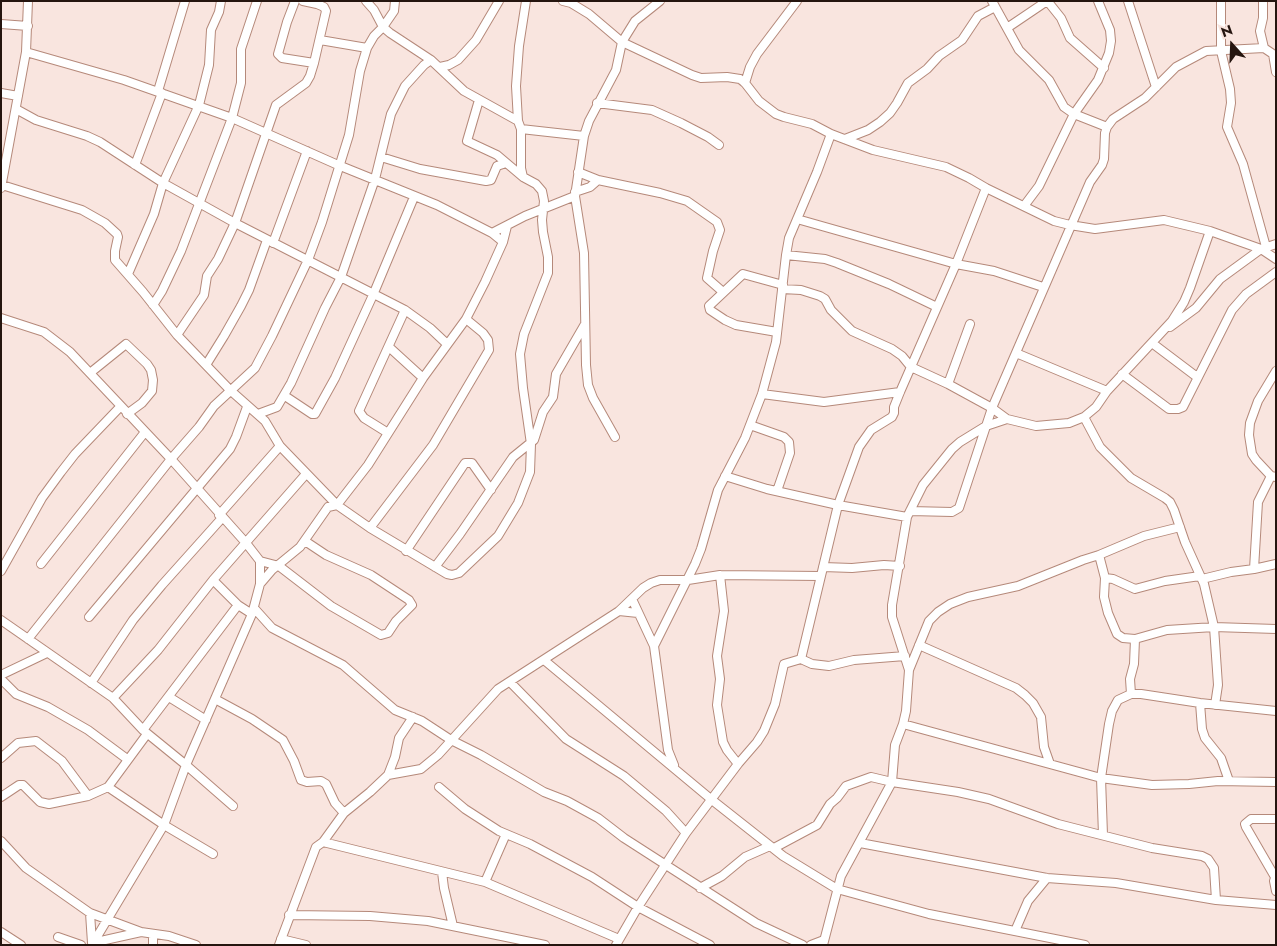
<!DOCTYPE html>
<html>
<head>
<meta charset="utf-8">
<style>
	body { margin:0 }
	#map { position:relative; width:1277px; height:946px; overflow:hidden; background:#f9e5df; font-family:Jost,sans-serif }
	canvas { display:block }
	.frame { position:absolute; inset:0; border:2px solid #25150f; pointer-events:none }
	.north { position:absolute; left:1207px; top:20px; width:50px; height:50px; -webkit-text-stroke:4px #f9e5df; paint-order:stroke; rotate:340deg; font-size:14px; font-weight:700; line-height:20px; text-align:center; color:#25150f }
	.north::after { content:''; display:block; margin:auto; width:18px; height:22px; background:#25150f; clip-path:polygon(50% 0,100% 100%,50% 72%,0 100%) }
</style>
</head>
<body>
<div id="map">
<canvas width="1277" height="946"></canvas>
<div class="frame"></div>
<div class="north">N</div>
</div>
<script>
const c = document.querySelector('canvas').getContext('2d');
c.lineJoin = 'round';
function toPath(rows) {
  const path = new Path2D();
  for (const r of rows) {
    path.moveTo(r[0], r[1]);
    for (let i = 2; i < r.length; i += 2) path.lineTo(r[i], r[i + 1]);
  }
  return path;
}
function trace(path, color, width, dash) {
  c.strokeStyle = color;
  c.lineWidth = width;
  c.lineCap = dash ? 'butt' : 'round';
  c.setLineDash(dash || []);
  c.stroke(path);
}
const minor = toPath([
	[295,1,287,22,278,54,282,58,314,63],
	[366,1,374,10,383,27,394,11,395,1],
	[563,1,571,3,589,14,622,42,692,75,701,78,727,77,740,79,745,83,759,101,776,114,784,117,812,124,831,134,873,150,946,167,969,178,986,188,1054,221,1070,225,1095,229,1164,220,1210,231,1261,249,1276,244],
	[992,1,1019,50,1049,80,1064,107,1074,114,1107,127],
	[1128,1,1156,87],
	[1221,1,1221,51,1230,89,1231,103,1227,127,1243,164,1266,247],
	[1263,1,1263,18,1260,31,1264,48],
	[1,24,28,26],
	[1007,28,1044,3,1049,3,1061,18,1070,38,1104,68],
	[320,40,367,48],
	[26,52,124,80,232,118,338,165,437,205,492,233,503,242],
	[440,67,449,65,458,60,476,40,499,1],
	[745,83,750,67,757,54,797,1],
	[158,91,185,1],
	[1,93,18,96],
	[479,100,467,141,497,155,523,177],
	[597,103,652,110,681,123,708,137,719,145],
	[16,109,36,120,87,136,100,142,163,183,235,223,405,310,430,328,447,344],
	[521,129,584,136],
	[845,139,868,130,880,122,890,113,897,103,908,83,927,69,939,56,962,40,978,16,995,7],
	[381,157,420,169,486,181,491,180,497,166,506,163],
	[135,165,162,93],
	[578,172,598,180,660,193,687,201,717,222,720,230,713,251,707,278,723,292],
	[2,185,82,210,105,223,117,234,118,237,115,251,115,260,143,292,177,335,230,390,265,421,280,446,337,505,370,528,447,574,452,575,459,573,498,536,518,503,530,472,531,444,523,388,520,354,524,334,548,273,548,257,543,232,542,220,544,201,542,191,536,184,523,177,521,168,521,129,518,121,516,86,519,46,526,1],
	[1,188,26,52,28,1],
	[575,192,590,187,598,180],
	[1024,206,1039,186,1074,114,1098,80,1109,53,1111,41,1110,30,1098,1],
	[797,219,956,264,994,271,1043,287],
	[492,233,525,216,575,196],
	[273,243,307,151],
	[786,255,825,259,837,263,889,284,937,307],
	[128,274,154,214,163,183,199,105,209,65,211,30,219,12,221,1],
	[782,289,801,290,820,296,825,299,831,310,852,331,892,349,902,356,911,367,948,384,992,408,1007,419],
	[153,305,162,291,181,251,232,118,241,83,241,49,257,1],
	[1,318,44,332,70,352,171,459,246,543,260,561,260,584],
	[1170,327,1196,308,1220,279,1261,249,1276,259],
	[777,332,736,325,725,320,710,310,709,306,743,274,783,285],
	[177,335,204,295,207,276,218,259,235,223,276,105,306,83,310,76,314,63,326,11,324,7,317,4,303,1],
	[1152,343,1197,377],
	[389,347,423,378],
	[1016,353,1107,391],
	[206,365,224,336,241,306,249,290,267,240],
	[1276,371,1258,401,1250,423,1249,435,1252,454,1256,460,1271,476,1276,477],
	[90,373,126,344,147,364,151,370,153,380,152,391,142,403,127,414],
	[1122,374,1169,409,1178,409,1183,407,1232,310,1246,294,1276,272],
	[948,384,970,324],
	[762,394,824,402,900,392],
	[285,396,312,414,315,414,335,378,373,295,414,197],
	[258,414,277,407,291,383,325,308,341,277,375,179,391,114,405,86,424,65,431,60],
	[1084,417,1100,447,1131,478,1165,498,1170,502,1174,510,1185,542,1204,584,1214,627,1218,685,1215,705],
	[750,425,784,437,789,442,790,453,777,491],
	[388,433,364,418,359,411,405,310],
	[615,437,593,398,588,385,586,365,584,253,575,196,584,136,589,121,616,70,622,42,635,21,660,1],
	[725,476,767,489,838,505,907,517],
	[910,511,952,512,959,508,992,408,1090,182,1102,165,1104,159,1105,133,1107,127,1113,119,1145,98,1176,67,1206,51,1264,48,1273,54,1276,72],
	[219,515,280,446],
	[370,528,433,445,489,350,488,340,483,333,466,319],
	[406,551,465,463,472,463,491,490],
	[1099,555,1144,536,1180,527],
	[260,561,279,566,331,606,381,635,388,633,396,621,412,605,409,600,371,575,326,555,305,541],
	[41,564,145,432],
	[435,567,460,534,513,457,534,440,543,412,553,397,556,374,585,324],
	[823,567,852,568,884,565,900,566],
	[1254,569,1258,502,1271,476],
	[1,571,42,498,61,472,75,454,120,407],
	[720,575,724,611,717,656,720,679,717,705,723,742,727,750,738,764],
	[1105,578,1113,579,1135,589,1165,581,1200,576],
	[1202,579,1231,572,1254,569,1276,564],
	[213,580,238,605,252,614],
	[632,599,654,646,668,750,674,765],
	[254,608,272,628,343,665,395,710,422,721,451,740,481,755,544,792,567,801,598,818,624,838,756,923,803,945],
	[619,611,638,613],
	[89,617,230,449,236,437,247,407],
	[1,620,113,698,143,730,186,765,233,806],
	[28,639,171,459,199,427,214,406,255,368,272,336,308,260,322,222,349,135,360,71,367,48,374,36,383,27,390,33,431,60,464,91,518,121],
	[919,645,1016,688,1025,695,1033,703,1041,717,1044,747,1050,764],
	[654,646,695,564,701,549,718,490,745,438,762,394,776,342,786,255,789,238,817,172,831,134],
	[801,659,812,664,829,666,854,660,905,656],
	[544,660,712,800,783,856,837,889,929,914,1085,945],
	[909,670,929,621,938,612,950,604,968,597,1018,586,1083,560,1099,555,1105,578,1104,597,1108,613,1117,634,1123,638,1135,639,1167,630,1214,627,1276,629],
	[1,675,47,653],
	[1,679,16,694,48,707,88,730,127,759],
	[510,682,566,739,624,776,666,811,686,833],
	[91,683,133,620,162,585,222,518],
	[1131,694,1130,679,1134,664,1135,639],
	[169,697,206,720],
	[113,698,158,650,213,580,306,474],
	[215,699,252,719,283,740,294,761,301,780,307,782,321,781,326,784,335,803,344,813],
	[1200,703,1202,729,1205,738,1221,758,1229,781],
	[903,724,1101,778,1152,785,1189,784,1218,781,1276,782],
	[143,730,238,605],
	[1,758,18,743,36,741,62,761,88,796],
	[388,775,421,769,438,755,498,689,619,611,643,588,651,583,660,580,688,580,720,575,820,576],
	[108,787,164,825,213,854],
	[439,787,465,809,499,831,530,844,592,877,638,907,710,945],
	[1,797,19,785,23,785,40,802,49,804,88,796,108,787,147,734],
	[1103,835,1101,778,1109,724,1112,711,1118,700,1131,694,1141,694,1200,703,1276,711],
	[1,841,26,868,90,913,141,932,169,936,196,945],
	[323,842,485,882,619,939],
	[860,843,1047,878,1116,883,1216,900,1276,905],
	[774,848,817,825,830,804,837,798,846,786,871,777,892,782,958,792,989,799,1058,824,1152,848,1202,856,1208,859,1214,868,1216,900],
	[442,872,444,888,453,926],
	[1276,875,1274,881,1276,891],
	[1275,877,1246,827,1245,824,1251,819,1276,819],
	[485,882,506,834],
	[700,888,722,876,745,857,770,846],
	[90,913,92,943,141,932],
	[289,915,370,916,428,921,545,945],
	[1015,931,1028,901,1047,878],
	[1,932,21,945],
	[153,934,153,945],
	[58,937,81,945],
	[281,939,306,945],
	[92,945,164,825,186,765,252,614,260,584,272,570,300,547,328,507,337,505,368,465,423,378,466,319,485,282,503,242,507,226],
	[279,945,316,847,323,842,344,813,370,792,388,775,395,757,399,738,413,717],
	[616,945,638,907,686,833,738,764,757,742,764,731,775,704,784,664,801,659,838,505,859,447,871,430,892,417,894,413,894,407,900,392,956,264,986,188],
	[811,945,824,940],
	[823,945,841,876,892,782,895,745,903,724,906,711,909,670,892,617,892,605,907,517,923,485,952,449,960,442,986,426,1007,419,1036,426,1069,423,1084,417,1096,407,1107,391,1172,321,1184,302,1190,288,1210,231]
]);
trace(minor, '#b5897a', 10);
trace(minor, '#fff', 8);
</script>
</body>
</html>
